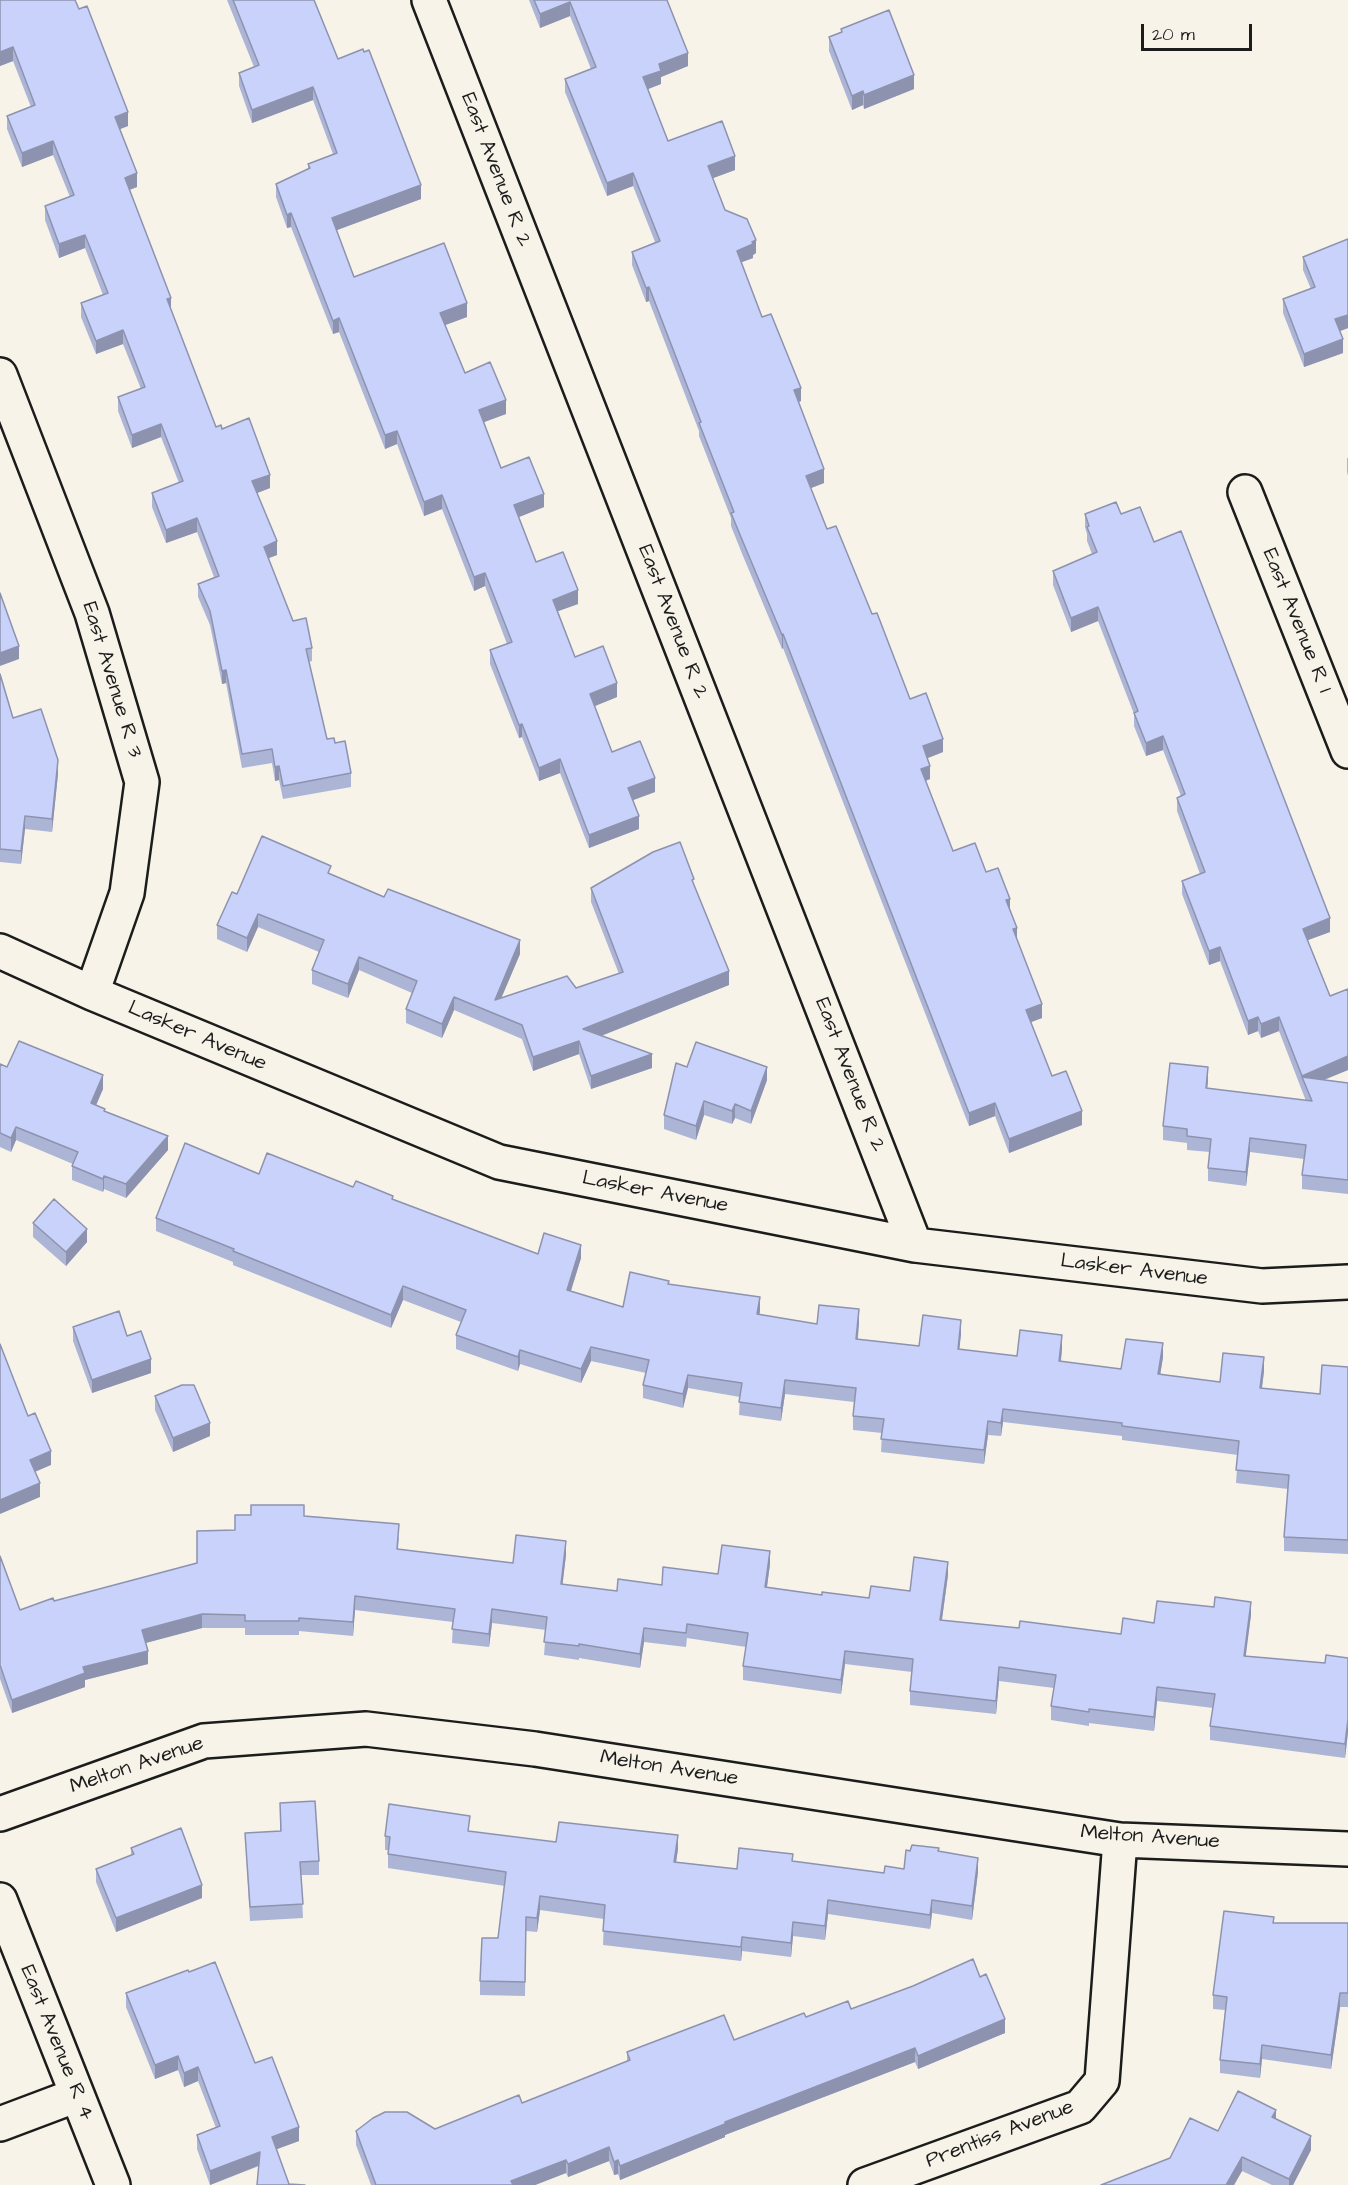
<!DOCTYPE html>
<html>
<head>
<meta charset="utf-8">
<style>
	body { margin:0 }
	#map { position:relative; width:1348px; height:2185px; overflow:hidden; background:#f7f3e8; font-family:"Architects Daughter",sans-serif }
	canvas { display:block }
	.scale { position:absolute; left:1141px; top:24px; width:111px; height:27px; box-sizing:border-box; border:3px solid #1c1c1c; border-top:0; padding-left:8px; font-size:18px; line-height:21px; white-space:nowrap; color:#1c1c1c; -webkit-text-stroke:4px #f7f3e8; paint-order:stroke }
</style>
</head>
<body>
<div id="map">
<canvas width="1348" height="2185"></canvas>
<div class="scale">20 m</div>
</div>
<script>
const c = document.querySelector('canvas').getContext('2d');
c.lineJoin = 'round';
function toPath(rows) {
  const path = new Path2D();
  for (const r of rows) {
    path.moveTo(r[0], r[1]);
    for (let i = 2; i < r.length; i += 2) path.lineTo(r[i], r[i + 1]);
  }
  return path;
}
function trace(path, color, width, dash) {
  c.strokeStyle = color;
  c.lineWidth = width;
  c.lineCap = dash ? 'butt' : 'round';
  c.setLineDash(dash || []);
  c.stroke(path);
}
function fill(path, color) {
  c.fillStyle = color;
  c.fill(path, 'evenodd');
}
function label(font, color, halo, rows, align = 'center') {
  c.font = font + ' "Architects Daughter",sans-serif';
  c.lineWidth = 4.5;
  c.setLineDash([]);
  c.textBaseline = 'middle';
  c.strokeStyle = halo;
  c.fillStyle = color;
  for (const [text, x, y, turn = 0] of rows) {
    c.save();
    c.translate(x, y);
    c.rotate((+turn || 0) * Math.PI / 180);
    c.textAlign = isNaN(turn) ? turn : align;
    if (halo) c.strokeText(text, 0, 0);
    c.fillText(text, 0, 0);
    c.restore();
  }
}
const minor = toPath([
	[429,0,915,1245],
	[0,375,92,613,142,782,127,893,92,993],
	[1245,492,1348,751],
	[0,951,92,993,499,1162,915,1245,1262,1286,1348,1282],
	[0,1814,204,1741,366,1729,535,1749,1120,1840,1348,1849],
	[0,1900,113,2185],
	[0,2124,77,2095],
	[865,2185,1080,2107,1102,2081,1120,1840]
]);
const wall = toPath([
	[0,0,128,126,120,129,137,187,130,190,171,310,216,427,222,429,270,488,257,493,277,555,268,558,293,621,312,648,312,661,309,662,327,739,335,743,351,773,351,787,283,799,279,780,275,781,272,763,242,768,226,683,222,684,210,625,198,597,198,584,214,577,197,532,166,543,152,507,152,493,179,483,161,437,132,448,118,411,118,397,141,389,123,344,96,354,81,317,81,303,103,295,85,248,59,258,45,220,45,206,70,197,53,155,22,167,7,129,7,116,31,107,13,61,0,66],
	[227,0,314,0,338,59,421,199,336,230,354,277,467,317,445,325,465,373,506,414,484,422,501,468,544,507,519,517,536,562,578,604,558,611,575,657,617,697,595,706,612,752,655,792,633,800,639,829,589,848,560,773,539,781,522,737,519,738,490,664,490,650,507,644,485,586,474,591,442,509,424,516,397,444,385,449,339,332,333,334,291,227,287,228,276,197,276,184,308,169,308,164,333,154,313,100,252,123,239,86,239,73,254,67],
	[529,0,667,0,688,66,661,77,661,84,648,89,668,141,735,170,713,178,725,210,756,253,753,255,753,258,741,262,762,317,801,401,798,402,824,483,811,488,827,529,872,614,910,699,943,752,927,758,930,779,926,781,953,851,986,872,1010,909,1017,940,1042,1018,1031,1022,1052,1076,1082,1125,1009,1153,995,1116,969,1126,783,648,782,649,743,556,731,526,731,518,699,436,699,431,649,301,646,302,632,265,632,252,655,242,633,186,607,196,565,92,565,79,591,69,570,16,540,28],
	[841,29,914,89,864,109,863,105,852,110,829,51,829,37,841,33],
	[1348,239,1348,328,1340,331,1343,353,1304,367,1283,313,1283,299,1311,289,1303,270,1303,257],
	[1347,458,1348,458,1348,476,1347,472],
	[1085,514,1121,514,1154,542,1330,932,1307,940,1330,996,1348,989,1348,1070,1324,1080,1348,1083,1348,1194,1302,1189,1302,1175,1304,1159,1250,1152,1246,1186,1208,1181,1208,1168,1210,1152,1187,1150,1187,1143,1163,1140,1163,1126,1208,1081,1207,1088,1306,1101,1279,1031,1261,1038,1258,1031,1248,1035,1220,961,1209,965,1182,894,1182,881,1200,874,1177,811,1177,798,1181,796,1163,750,1146,756,1134,726,1134,714,1098,621,1071,632,1053,585,1053,571,1092,554,1087,541,1087,534,1085,527],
	[0,674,13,718,58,774,52,832,25,829,21,864,0,862],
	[331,874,520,954,501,998,576,988,619,974,591,902,591,888,694,887,729,985,601,1036,652,1068,591,1089,579,1054,533,1071,522,1039,454,1010,442,1038,406,1023,406,1009,412,993,359,970,348,998,312,984,312,970,319,952,258,927,247,952,217,939,217,925],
	[0,1064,7,1067,103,1089,96,1105,105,1112,168,1150,126,1198,104,1189,103,1192,72,1180,72,1166,73,1164,16,1140,11,1152,0,1147],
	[687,1067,767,1080,751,1124,735,1118,732,1124,704,1115,696,1140,664,1129,664,1115],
	[259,1174,353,1187,393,1199,538,1254,581,1258,571,1291,623,1307,669,1284,760,1311,759,1315,817,1324,859,1323,858,1339,919,1346,961,1334,959,1349,1017,1356,1062,1349,1061,1362,1121,1369,1163,1357,1160,1375,1220,1382,1264,1371,1262,1388,1320,1394,1348,1367,1348,1554,1284,1551,1284,1537,1288,1489,1236,1483,1238,1455,1122,1440,1122,1436,1003,1422,1001,1436,988,1435,984,1464,881,1452,882,1433,853,1430,853,1416,854,1402,785,1394,781,1421,739,1415,740,1397,688,1388,683,1408,643,1398,643,1385,646,1373,591,1361,581,1383,520,1364,518,1371,456,1349,456,1335,461,1322,403,1300,391,1328,233,1265,233,1262,156,1231,156,1218],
	[33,1223,87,1242,66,1266,33,1237],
	[73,1327,127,1336,151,1373,92,1393,73,1341],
	[155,1396,210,1436,173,1452,155,1410],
	[304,1516,399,1537,398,1549,513,1563,566,1555,562,1585,617,1591,662,1585,770,1564,767,1587,822,1595,869,1598,910,1591,948,1575,942,1620,1019,1628,1121,1634,1154,1623,1251,1615,1245,1656,1325,1663,1348,1658,1348,1732,1345,1758,1210,1740,1210,1726,1213,1708,1157,1701,1154,1731,1089,1723,1089,1726,1051,1720,1051,1706,1054,1688,999,1681,996,1714,910,1705,910,1691,912,1672,845,1664,841,1694,743,1680,743,1666,746,1647,687,1638,686,1647,644,1642,640,1668,579,1658,579,1660,544,1655,546,1630,492,1623,489,1647,452,1643,453,1622,355,1610,353,1636,299,1631,299,1635,245,1635,245,1628,202,1628,145,1643,148,1664,85,1680,85,1687,12,1713,0,1679,0,1556,20,1610,197,1563,235,1530],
	[280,1803,319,1861,319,1875,301,1875,303,1918,250,1921,245,1833,280,1831],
	[385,1836,556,1842,678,1849,676,1862,737,1869,793,1862,884,1873,904,1869,939,1851,978,1872,972,1920,932,1913,930,1929,828,1914,825,1940,793,1936,791,1957,742,1951,741,1961,603,1945,604,1919,540,1910,537,1932,526,1931,525,1996,480,1995,480,1981,498,1938,505,1886,388,1868,388,1850,385,1850],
	[131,1848,202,1898,116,1932,96,1882,96,1869,131,1855],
	[1274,1923,1348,1923,1348,2007,1340,2007,1331,2069,1262,2059,1260,2078,1220,2073,1220,2060,1225,2010,1213,2009,1213,1995],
	[189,1972,255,2063,299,2141,276,2149,257,2185,259,2166,210,2185,197,2149,197,2135,216,2128,198,2081,184,2087,178,2070,155,2079,126,2007,126,1993],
	[851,2009,1005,2033,918,2069,915,2062,725,2135,725,2137,620,2180,618,2174,614,2175,609,2161,568,2177,566,2173,535,2185,371,2185,356,2145,356,2131,435,2129,522,2103,627,2061,627,2052,734,2040,806,2017],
	[1276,2119,1311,2150,1293,2185,1272,2185,1242,2171,1234,2185,1101,2185,1170,2158,1218,2131]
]);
const shadedWall = toPath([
	[570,2,570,16,540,28,540,14],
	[13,47,13,61,0,66,0,52],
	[688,53,688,66,661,77,661,84,643,91,643,77,659,64],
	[914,75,914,89,864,109,864,95],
	[313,87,313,100,252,123,252,110],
	[863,91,863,105,852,110,852,96],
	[128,112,128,126,115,131,115,117],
	[53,141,53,155,22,167,22,153],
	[735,156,735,170,708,180,708,166],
	[137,173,137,187,125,191,125,178],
	[633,173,633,186,607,196,607,183],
	[421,185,421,199,332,232,332,218],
	[291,213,291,227,287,228,287,215],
	[85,235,85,248,59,258,59,244],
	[756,240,756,253,753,255,753,258,737,264,737,251],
	[649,287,649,301,646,302,646,288],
	[171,298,171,311,167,299],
	[467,303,467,317,440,327,440,313],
	[1348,315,1348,328,1335,333,1335,319],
	[339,318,339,332,333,334,333,321],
	[123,330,123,344,96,354,96,341],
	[1343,339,1343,353,1304,367,1304,354],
	[801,388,801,401,794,404,794,390],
	[506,400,506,414,479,424,479,410],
	[161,424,161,437,132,448,132,435],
	[397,431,397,444,385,449,385,435],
	[824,469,824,483,806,490,806,476],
	[270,475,270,488,252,495,252,481],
	[544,494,544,507,514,519,514,505],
	[442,495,442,509,424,516,424,502],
	[197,518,197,532,166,543,166,530],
	[277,541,277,555,264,560,264,547],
	[485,573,485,586,474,591,474,577],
	[578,590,578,604,553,613,553,600],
	[1098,607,1098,621,1071,632,1071,618],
	[783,634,783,648,782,649,782,635],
	[19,646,19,659,0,666,0,653],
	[226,670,226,683,222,684,222,671],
	[617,683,617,697,590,708,590,694],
	[522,724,522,737,519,738,519,725],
	[1163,736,1163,750,1146,756,1146,743],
	[943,739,943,752,923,760,923,746],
	[560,759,560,773,539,781,539,768],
	[58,760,58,774,52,832,52,819],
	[279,766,279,780,275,781,275,767],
	[930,766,930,779,921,782,921,769],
	[655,778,655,792,628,802,628,788],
	[25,816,25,829,21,864,21,851],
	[639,816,639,829,589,848,589,835],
	[1010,899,1010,913,1006,900],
	[258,914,258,927,247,952,247,938],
	[1330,918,1330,932,1303,942,1303,929],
	[1017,928,1017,941,1013,929],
	[520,940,520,954,495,1013,495,1000],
	[1220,947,1220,961,1209,965,1209,951],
	[359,957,359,970,348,998,348,984],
	[729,971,729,985,583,1043,583,1029],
	[454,997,454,1010,442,1038,442,1024],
	[1042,1004,1042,1018,1026,1024,1026,1010],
	[1258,1017,1258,1031,1248,1035,1248,1021],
	[1279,1017,1279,1031,1261,1038,1261,1024],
	[579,1041,579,1054,533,1071,533,1057],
	[652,1054,652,1068,591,1089,591,1076],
	[1348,1056,1348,1070,1306,1087,1302,1077,1302,1089,1302,1076],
	[767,1067,767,1080,751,1124,751,1111],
	[1208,1067,1208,1081,1206,1101,1206,1088],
	[103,1075,103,1089,91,1117,91,1103],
	[704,1101,704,1115,696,1140,696,1126],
	[995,1103,995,1116,969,1126,969,1113],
	[735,1104,735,1118,732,1124,732,1111],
	[1082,1111,1082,1125,1009,1153,1009,1139],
	[16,1127,16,1140,11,1152,11,1138],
	[168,1136,168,1150,126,1198,126,1184],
	[1250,1138,1250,1152,1246,1186,1246,1172],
	[104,1176,104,1189,103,1192,103,1179],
	[87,1229,87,1242,66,1266,66,1252],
	[581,1245,581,1258,567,1303,567,1290],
	[403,1286,403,1300,391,1328,391,1315],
	[760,1297,760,1311,757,1328,757,1314],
	[859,1309,859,1323,856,1352,856,1339],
	[961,1320,961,1334,958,1363,958,1349],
	[1062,1335,1062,1349,1059,1375,1059,1361],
	[1163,1343,1163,1357,1158,1388,1158,1374],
	[591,1347,591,1361,581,1383,581,1369],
	[520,1350,520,1364,518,1371,518,1357],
	[1264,1357,1264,1371,1260,1402,1260,1388],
	[151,1359,151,1373,92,1393,92,1380],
	[688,1375,688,1388,683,1408,683,1394],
	[785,1380,785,1394,781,1421,781,1408],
	[1003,1409,1003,1422,1001,1436,1001,1423],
	[988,1421,988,1435,984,1464,984,1450],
	[210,1423,210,1436,173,1452,173,1438],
	[51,1451,51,1465,30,1474,30,1460],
	[40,1483,40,1497,0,1514,0,1500],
	[566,1541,566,1555,561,1598,561,1584],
	[770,1551,770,1564,765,1601,765,1587],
	[948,1562,948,1575,940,1633,940,1620],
	[355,1596,355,1610,353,1636,353,1622],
	[1251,1602,1251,1615,1244,1670,1244,1656],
	[492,1609,492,1623,489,1647,489,1634],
	[202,1614,202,1628,142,1644,142,1630],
	[644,1628,644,1642,640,1668,640,1654],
	[148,1651,148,1664,85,1680,85,1687,12,1713,12,1700,83,1667],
	[845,1651,845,1664,841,1694,841,1680],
	[999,1667,999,1681,996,1714,996,1701],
	[1157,1687,1157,1701,1154,1731,1154,1717],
	[1348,1719,1348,1732,1345,1758,1345,1744],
	[678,1835,678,1849,674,1876,674,1862],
	[978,1858,978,1872,972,1920,972,1906],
	[202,1885,202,1898,116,1932,116,1918],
	[540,1896,540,1910,537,1932,537,1918],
	[828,1900,828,1914,825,1940,825,1926],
	[932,1900,932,1913,930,1929,930,1915],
	[793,1922,793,1936,791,1957,791,1943],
	[742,1937,742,1951,741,1961,741,1947],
	[1340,1993,1340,2007,1331,2069,1331,2055],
	[1005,2019,1005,2033,918,2069,918,2056],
	[1262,2045,1262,2059,1260,2078,1260,2064],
	[915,2048,915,2062,725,2135,725,2137,620,2180,620,2166,725,2122],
	[178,2056,178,2070,155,2079,155,2065],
	[198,2067,198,2081,184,2087,184,2073],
	[1276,2110,1276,2123,1272,2117],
	[299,2127,299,2141,272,2151,272,2137],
	[1311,2136,1311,2150,1293,2185,1289,2185,1289,2179],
	[609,2147,609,2161,568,2177,568,2164],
	[260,2152,260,2165,210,2185,210,2171],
	[1242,2157,1242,2171,1234,2185,1226,2185],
	[566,2160,566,2173,535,2185,511,2185,511,2181],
	[618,2160,618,2174,614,2175,614,2162]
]);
const building = toPath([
	[0,0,75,0,79,9,87,6,128,112,115,117,137,173,125,178,171,298,167,299,216,427,221,425,222,429,249,418,270,475,252,481,277,541,264,547,293,621,306,618,312,648,306,649,327,739,334,738,335,743,345,741,351,773,283,786,279,766,275,767,272,749,242,754,226,670,222,671,210,611,198,584,219,576,197,518,166,530,152,493,183,481,161,424,132,435,118,397,145,387,123,330,96,341,81,303,108,293,85,235,59,244,45,206,74,195,53,141,22,153,7,116,35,105,13,47,0,52,0,0],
	[233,0,314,0,338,59,363,49,364,52,369,50,421,185,332,218,354,277,444,243,467,303,440,313,465,373,490,362,506,400,479,410,501,468,529,457,544,494,514,505,536,562,563,552,578,590,553,600,575,657,603,646,617,683,590,694,612,752,640,741,655,778,628,788,639,816,589,835,560,759,539,768,522,724,519,725,490,650,512,642,485,573,474,577,442,495,424,502,397,431,385,435,339,318,333,321,291,213,287,215,276,184,310,168,308,164,337,153,313,87,252,110,239,73,259,65,233,0],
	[534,0,667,0,688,53,659,64,661,71,643,77,668,141,722,121,735,156,708,166,725,210,747,219,756,240,752,242,753,244,737,251,762,317,771,314,801,388,794,390,824,469,806,476,827,529,836,526,872,614,877,613,910,699,926,693,943,739,923,746,930,766,921,769,953,851,975,843,986,872,998,868,1010,899,1006,900,1017,928,1013,929,1042,1004,1026,1010,1052,1076,1066,1071,1082,1111,1009,1139,995,1103,969,1113,783,634,782,635,743,542,731,513,734,512,699,423,701,422,649,287,646,288,632,252,660,241,633,173,607,183,565,79,596,67,570,2,540,14,534,0],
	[889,10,914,75,864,95,863,91,852,96,829,37,842,32,841,29,889,10],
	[1348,239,1348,315,1335,319,1343,339,1304,354,1283,299,1315,287,1303,257,1348,239],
	[1116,502,1121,514,1140,507,1154,542,1181,531,1330,918,1303,929,1330,996,1348,989,1348,1056,1302,1076,1279,1017,1261,1024,1258,1017,1248,1021,1220,947,1209,951,1182,881,1205,872,1177,798,1185,794,1163,736,1146,743,1134,713,1138,711,1098,607,1071,618,1053,571,1097,552,1087,527,1089,526,1085,514,1116,502],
	[0,593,19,646,0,653,0,593],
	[0,674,13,718,41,709,58,760,52,819,25,816,21,851,0,849,0,674],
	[262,836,331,866,328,873,384,897,388,889,520,940,495,1000,567,976,576,988,623,972,591,888,653,852,680,842,694,879,692,880,729,971,583,1029,652,1054,591,1076,579,1041,533,1057,522,1025,454,997,442,1024,406,1009,417,981,359,957,348,984,312,970,324,940,258,914,247,938,217,925,232,892,237,894,262,836],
	[19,1041,103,1075,91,1103,105,1109,104,1111,168,1136,126,1184,104,1176,103,1179,72,1166,78,1152,16,1127,11,1138,0,1133,0,1064,7,1067,19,1041],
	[696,1042,767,1067,751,1111,735,1104,732,1111,704,1101,696,1126,664,1115,676,1063,687,1067,696,1042],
	[1170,1063,1208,1067,1206,1088,1312,1101,1302,1077,1348,1083,1348,1180,1302,1175,1306,1145,1250,1138,1246,1172,1208,1168,1211,1139,1187,1136,1187,1129,1163,1126,1170,1063],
	[185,1143,259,1174,267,1153,353,1187,356,1181,393,1196,392,1199,538,1254,544,1233,581,1245,567,1290,623,1307,630,1272,669,1281,668,1284,760,1297,757,1314,817,1324,819,1305,859,1309,856,1339,919,1346,923,1315,961,1320,958,1349,1017,1356,1020,1330,1062,1335,1059,1361,1121,1369,1126,1339,1163,1343,1158,1374,1220,1382,1223,1353,1264,1357,1260,1388,1320,1394,1322,1365,1348,1367,1348,1540,1284,1537,1289,1475,1236,1470,1239,1441,1122,1426,1122,1423,1003,1409,1001,1423,988,1421,984,1450,881,1439,884,1419,853,1416,856,1388,785,1380,781,1408,739,1402,742,1383,688,1375,683,1394,643,1385,649,1360,591,1347,581,1369,520,1350,518,1357,456,1335,466,1310,403,1286,391,1315,233,1251,234,1249,156,1218,185,1143],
	[54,1199,87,1229,66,1252,33,1223,54,1199],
	[119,1311,127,1336,141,1331,151,1359,92,1380,73,1327,119,1311],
	[0,1344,28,1416,35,1413,51,1451,30,1460,40,1483,0,1500,0,1344],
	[182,1385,194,1385,210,1423,173,1438,155,1396,182,1385],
	[251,1505,304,1505,304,1516,399,1524,397,1549,513,1563,516,1535,566,1541,561,1584,617,1591,618,1579,662,1585,663,1567,718,1574,722,1545,770,1551,765,1587,822,1595,822,1592,869,1598,871,1586,910,1591,914,1557,948,1562,940,1620,1019,1628,1020,1621,1121,1634,1123,1618,1154,1623,1157,1601,1214,1607,1215,1597,1251,1602,1244,1656,1325,1663,1326,1655,1348,1658,1348,1719,1345,1744,1210,1726,1215,1694,1157,1687,1154,1717,1089,1709,1089,1712,1051,1706,1056,1675,999,1667,996,1701,910,1691,913,1659,845,1651,841,1680,743,1666,748,1633,687,1624,686,1633,644,1628,640,1654,579,1644,579,1646,544,1642,547,1617,492,1609,489,1634,452,1629,455,1609,355,1596,353,1622,299,1618,299,1621,245,1621,245,1615,202,1614,142,1630,148,1651,83,1667,85,1673,12,1700,0,1665,0,1556,20,1610,53,1598,54,1601,197,1563,197,1531,235,1530,235,1515,251,1515,251,1505],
	[315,1801,319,1861,300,1862,303,1904,250,1907,245,1833,281,1831,280,1803,315,1801],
	[389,1804,470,1816,468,1831,556,1842,559,1822,678,1835,674,1862,737,1869,739,1848,793,1854,792,1861,884,1873,885,1866,904,1869,906,1850,910,1851,912,1845,939,1848,938,1851,978,1858,972,1906,932,1900,930,1915,828,1900,825,1926,793,1922,791,1943,742,1937,741,1947,603,1931,605,1905,540,1896,537,1918,526,1917,525,1982,480,1981,482,1938,498,1938,506,1872,388,1854,390,1837,385,1836,389,1804],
	[181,1828,202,1885,116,1918,96,1869,134,1854,131,1848,181,1828],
	[1224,1911,1274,1917,1273,1923,1348,1923,1348,1993,1340,1993,1331,2055,1262,2045,1260,2064,1220,2060,1227,1997,1213,1995,1224,1911],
	[973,1959,980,1977,986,1974,1005,2019,918,2056,915,2048,725,2122,725,2124,620,2166,618,2160,614,2162,609,2147,568,2164,566,2160,511,2181,513,2185,376,2185,356,2131,373,2118,385,2112,407,2112,435,2129,519,2095,522,2103,630,2060,627,2052,724,2015,734,2040,804,2013,806,2017,848,2001,851,2009,913,1986,973,1959],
	[215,1962,255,2063,272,2057,299,2127,272,2137,289,2184,305,2185,257,2185,260,2152,210,2171,197,2135,220,2126,198,2067,184,2073,178,2056,155,2065,126,1993,188,1970,189,1972,215,1962],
	[1238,2091,1276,2110,1272,2117,1311,2136,1289,2179,1242,2157,1226,2185,1101,2185,1170,2158,1190,2118,1218,2131,1238,2091]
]);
const streetNames = [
	["East Avenue R 2",495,170,69],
	["East Avenue R 1",1296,621,68],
	["East Avenue R 2",672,622,69],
	["East Avenue R 3",111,680,73],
	["Lasker Avenue",197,1037,23],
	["East Avenue R 2",849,1075,69],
	["Lasker Avenue",655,1193,11],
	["Lasker Avenue",1134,1271,7],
	["Melton Avenue",137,1766,-19],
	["Melton Avenue",669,1769,9],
	["Melton Avenue",1150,1838,4],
	["East Avenue R 4",56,2043,68],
	["Prentiss Avenue",1000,2135,-21]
];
trace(minor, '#1c1c1c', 38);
trace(minor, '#f7f3e8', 33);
fill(wall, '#adb5d7');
fill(shadedWall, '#8d93af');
fill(building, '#c9d2fa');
trace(building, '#8d93af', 1.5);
label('21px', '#1c1c1c', '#f7f3e8', streetNames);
</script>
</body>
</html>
